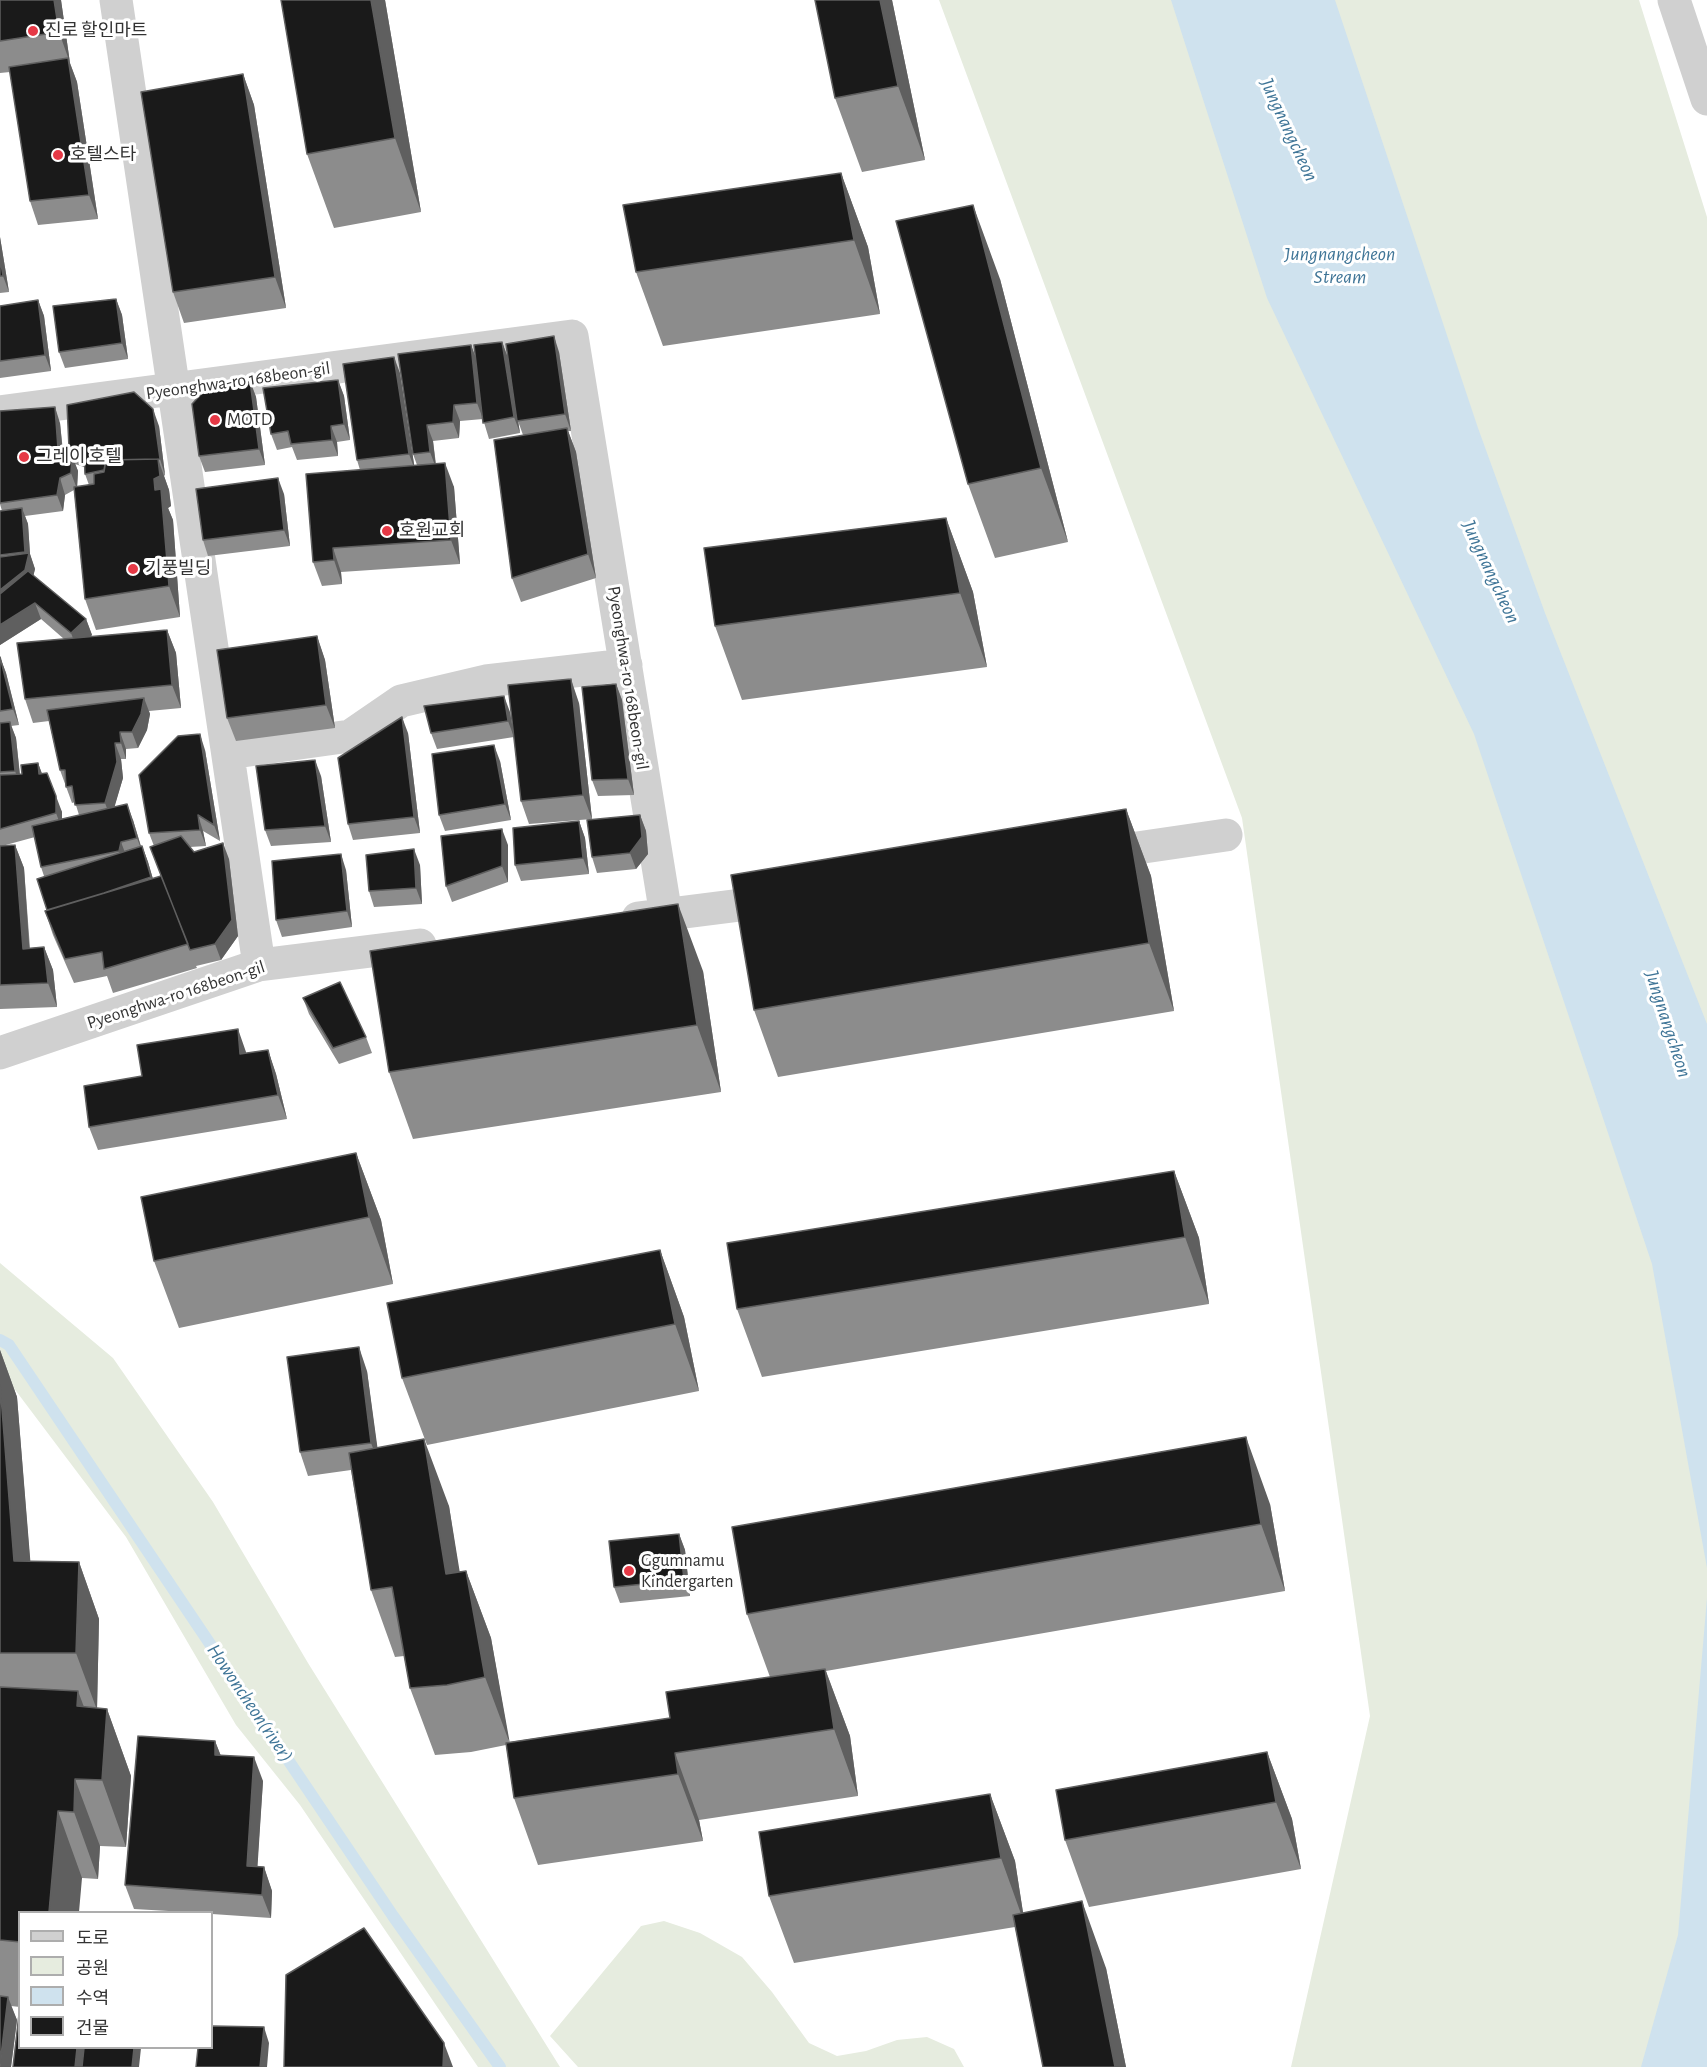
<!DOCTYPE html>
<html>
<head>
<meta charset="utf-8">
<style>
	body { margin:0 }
	#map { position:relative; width:1707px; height:2067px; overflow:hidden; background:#fff; font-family:"Alegreya Sans","Noto Sans KR",sans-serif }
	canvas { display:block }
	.legend { position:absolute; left:18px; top:1911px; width:195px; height:138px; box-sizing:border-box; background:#fff; border:2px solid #adadad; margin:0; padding:8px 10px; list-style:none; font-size:18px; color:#333 }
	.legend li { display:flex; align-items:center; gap:12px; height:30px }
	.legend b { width:30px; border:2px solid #adadad }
</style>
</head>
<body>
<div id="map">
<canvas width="1707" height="2067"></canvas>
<ul class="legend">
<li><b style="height:8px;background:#d0d0d0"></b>도로</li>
<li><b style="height:16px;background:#e6ecdf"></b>공원</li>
<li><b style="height:16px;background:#cfe2ee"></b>수역</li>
<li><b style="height:16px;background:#1a1a1a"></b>건물</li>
</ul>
</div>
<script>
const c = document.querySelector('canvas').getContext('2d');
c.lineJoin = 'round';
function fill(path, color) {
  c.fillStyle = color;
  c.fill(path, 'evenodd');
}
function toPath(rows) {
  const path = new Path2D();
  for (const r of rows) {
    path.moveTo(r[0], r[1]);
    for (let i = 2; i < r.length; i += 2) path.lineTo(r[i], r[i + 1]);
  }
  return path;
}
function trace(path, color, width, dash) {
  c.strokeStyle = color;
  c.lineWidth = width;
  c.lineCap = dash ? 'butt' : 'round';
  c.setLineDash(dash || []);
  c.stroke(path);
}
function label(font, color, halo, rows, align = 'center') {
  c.font = font + ' "Alegreya Sans","Noto Sans KR",sans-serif';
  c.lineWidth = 6;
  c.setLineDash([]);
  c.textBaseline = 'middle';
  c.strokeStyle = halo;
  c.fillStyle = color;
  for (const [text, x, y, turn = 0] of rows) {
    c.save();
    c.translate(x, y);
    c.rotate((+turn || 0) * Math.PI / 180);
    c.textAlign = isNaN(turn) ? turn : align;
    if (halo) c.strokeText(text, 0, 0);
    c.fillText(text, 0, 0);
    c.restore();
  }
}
const green = toPath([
	[939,0,1639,0,1707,217,1707,2067,1291,2067,1370,1716,1242,818],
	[0,1263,113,1358,213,1502,308,1663,560,2067,478,2067,300,1805,236,1725,126,1537,10,1383,0,1379],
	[664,1921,700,1933,742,1957,772,1992,809,2043,837,2056,866,2051,897,2040,927,2037,954,2049,964,2067,578,2067,550,2036,641,1926]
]);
const water = toPath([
	[1171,0,1335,0,1478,428,1545,613,1707,1024,1707,1568,1652,1264,1474,734,1267,298],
	[1707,1598,1707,2067,1641,2067,1678,1935]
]);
const stream = toPath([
	[0,1340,9,1345,393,1916,500,2067]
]);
const minor = toPath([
	[116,0,259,965],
	[1674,0,1707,99],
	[0,412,572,336,666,915],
	[228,753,350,736,401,701,486,681,626,665],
	[1096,854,1226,835],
	[638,918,780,900],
	[0,1053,259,965,420,945]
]);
const wall = toPath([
	[0,0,61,0,70,63,77,82,98,219,38,225,30,201,10,72,0,73],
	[385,0,421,212,334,228,307,154],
	[892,0,925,160,862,172,835,98],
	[243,74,254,105,286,308,184,323,173,292],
	[841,173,868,247,880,314,663,346,636,272],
	[0,237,9,292,0,293],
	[1000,279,1068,542,995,558,968,484],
	[116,299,122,315,128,359,65,368,59,352],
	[38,300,44,316,51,371,0,378,0,306],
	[502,342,508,358,559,352,571,431,568,431,576,452,596,578,521,602,512,578,523,435,518,421,520,433,489,439,483,419,460,421,459,438,433,441,436,464,454,487,460,564,341,572,342,584,322,586,313,562,360,470,357,460,400,373,414,465,417,465,413,454,398,354,471,345,475,356],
	[338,380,344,396,350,440,337,442,338,456,297,460,292,447,277,450,271,434],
	[250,381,256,397,265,465,205,472,199,456],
	[0,411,60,423,63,451,72,455,69,448,159,426,165,475,164,476,169,490,171,506,168,508,173,520,180,617,96,630,85,599,74,490,65,495,63,511,25,516,28,524,30,554,35,569,33,576,86,619,92,635,90,637,167,630,176,653,181,708,149,711,150,714,147,730,138,748,126,749,126,759,121,759,123,778,114,807,133,820,141,846,142,846,148,862,153,879,161,876,154,846,149,833,205,750,220,841,203,831,206,846,190,847,194,852,229,859,238,936,221,960,196,966,197,968,113,993,107,976,74,983,53,935,45,911,47,910,44,876,41,867,35,837,2,846,15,845,24,868,30,948,44,947,53,970,57,1007,0,1009,0,657,6,673,19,725,11,726,16,738,20,774,22,774,38,763,42,774,62,812,62,819,79,815,75,802,72,803,60,770,49,721,33,723,25,699,64,639,41,619,0,645,0,511,2,511,0,504],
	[75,464,84,467,85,474,89,485,77,487,78,471],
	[284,494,290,546,208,556,203,540],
	[946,518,973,592,987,667,742,700,715,626],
	[317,636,325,660,335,728,236,741,227,718],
	[616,684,622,700,634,795,598,796,592,780],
	[579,703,592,819,529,824,521,801,514,737,437,749,431,733,510,712,514,736],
	[408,733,420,833,353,840,348,824],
	[500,761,511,820,445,831,439,815],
	[321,776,331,842,271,846,265,830],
	[1126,809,1151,876,1174,1011,778,1077,754,1010],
	[640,815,646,831,648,854,636,869,597,873,592,857],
	[579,821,585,838,589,874,521,881,515,865],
	[508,845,508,882,452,902,446,886],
	[420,865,422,904,374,907,369,891],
	[346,870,352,927,282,937,276,920],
	[703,971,721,1092,413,1139,389,1072],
	[303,998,366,1037,372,1053,339,1064,309,1014],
	[268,1050,276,1074,287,1119,98,1150,89,1127,142,1076,246,1053],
	[356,1153,381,1220,393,1284,179,1328,154,1261],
	[1174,1171,1199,1238,1209,1304,762,1377,737,1309],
	[660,1250,684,1317,699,1391,427,1445,402,1378],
	[0,1350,17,1397,30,1561,79,1562,99,1619,97,1708,107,1709,131,1776,126,1847,100,1846,98,1879,82,1878,20,1912,20,2007,11,2006,17,2020,11,2067,0,2067],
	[367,1371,377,1448,449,1506,459,1572,466,1571,491,1638,509,1742,670,1718,770,1677,747,1614,1270,1504,1285,1591,826,1671,850,1736,858,1796,699,1820,703,1841,538,1865,514,1798,506,1745,471,1752,435,1755,410,1688,404,1656,395,1657,371,1590,351,1470,308,1476,300,1452],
	[679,1534,685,1550,690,1596,620,1603,614,1587],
	[215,1741,221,1756,263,1781,257,1867,264,1867,272,1891,271,1918,212,1914,212,1912,186,1912,134,1909,125,1885],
	[1267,1752,1292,1819,1301,1869,1089,1907,1065,1840],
	[990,1794,1015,1861,1023,1913,1106,1968,1126,2067,1043,2067,1015,1927,794,1963,769,1896]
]);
const shadedWall = toPath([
	[54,0,61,0,70,63,59,32],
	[371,0,385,0,421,212,395,138],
	[880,0,892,0,925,160,898,86],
	[68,58,77,82,98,219,89,195],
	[243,74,254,105,286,308,275,277],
	[841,173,868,247,880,314,854,240],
	[973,205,1000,279,1068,542,1041,468],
	[0,237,9,292,3,276,0,258],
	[116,299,122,315,128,359,122,343],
	[38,300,44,316,51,371,45,355],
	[554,336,559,352,571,431,565,414],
	[502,342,508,358,520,433,514,417],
	[471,345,477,361,483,419,477,403],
	[394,357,400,373,415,470,409,454],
	[338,380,344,396,350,440,344,424],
	[250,381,256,397,265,465,259,449],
	[454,405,460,421,459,438,453,422],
	[55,407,60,423,64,465,58,449],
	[153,409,159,426,165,475,160,459],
	[427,425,433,441,436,468,430,452],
	[331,426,337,442,338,456,332,440],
	[567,428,576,452,596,578,588,554],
	[72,455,78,471,77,489,71,473],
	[158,459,169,490,171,506,168,508,173,520,180,617,169,586,154,479],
	[445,463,454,487,460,564,451,540],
	[60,478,65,495,63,511,57,495],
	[278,478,284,494,290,546,284,530],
	[22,508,28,524,30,554,35,569,31,586,0,605,0,590,28,560,25,552],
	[946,518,973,592,987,667,960,593],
	[333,548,341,572,342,584,334,560],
	[35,603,41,619,0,645,0,625],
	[86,619,92,635,77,649,71,633],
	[167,630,176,653,181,708,172,685],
	[317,636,325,660,335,728,326,705],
	[0,657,6,673,19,725,13,709],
	[571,679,579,703,592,819,583,795],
	[616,684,622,700,634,795,628,779],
	[504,696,510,712,514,737,508,721],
	[144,698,150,714,147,730,138,748,132,732],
	[402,717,408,733,420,833,414,817],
	[10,722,16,738,21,787,15,771],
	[120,732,126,749,126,759,121,743],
	[200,734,205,750,220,841,214,825],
	[115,743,121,759,123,778,111,819,105,803],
	[494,745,500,761,511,820,505,804],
	[315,760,321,776,331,842,325,826],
	[38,763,44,779,39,774],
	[56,796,62,812,62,829,56,813],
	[127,804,133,820,143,854,137,838],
	[1126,809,1151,876,1174,1011,1149,943],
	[198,815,203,831,206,846,200,830],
	[640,815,646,831,648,854,636,869,630,853],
	[579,821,585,838,589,874,583,858],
	[502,829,508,845,508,882,502,866],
	[121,842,127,858,125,867,119,851],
	[223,843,229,859,238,936,221,960,215,944],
	[15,845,24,868,31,973,23,949],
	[142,846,148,862,157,893,151,877],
	[414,849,420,865,422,904,416,888],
	[341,854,346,870,352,927,347,911],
	[678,904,703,971,721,1092,697,1025],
	[44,947,53,970,57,1007,48,983],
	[238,1029,246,1052,249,1078,240,1054],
	[268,1050,276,1074,287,1119,278,1095],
	[356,1153,381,1220,393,1284,369,1217],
	[1174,1171,1199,1238,1209,1304,1185,1237],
	[660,1250,684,1317,699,1391,675,1324],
	[359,1347,367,1371,380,1466,371,1443],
	[0,1350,17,1397,35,1618,14,1561,0,1384],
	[1246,1437,1270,1504,1285,1591,1261,1524],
	[424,1439,449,1506,471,1641,446,1574],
	[679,1534,685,1550,690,1596,684,1580],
	[79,1562,99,1619,97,1710,76,1653],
	[466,1571,491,1638,510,1744,485,1677],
	[825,1669,850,1736,858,1796,834,1729],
	[78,1691,103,1758,77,1706],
	[107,1709,131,1776,126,1847,102,1780],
	[215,1741,224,1764,215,1755],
	[1267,1752,1292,1819,1301,1869,1276,1802],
	[675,1753,699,1820,703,1841,678,1774],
	[254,1757,263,1781,256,1890,247,1866],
	[75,1779,100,1846,98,1879,74,1812],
	[990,1794,1015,1861,1025,1925,1001,1858],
	[58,1811,82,1878,79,1912,49,1912],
	[264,1867,272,1891,271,1918,262,1895],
	[1082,1901,1106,1968,1126,2067,1115,2067],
	[8,1997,17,2020,11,2067,0,2067],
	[264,2027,269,2043,267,2067,260,2067],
	[444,2043,453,2067,443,2067],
	[77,2048,84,2048,83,2067,75,2067],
	[134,2048,141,2048,139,2067,132,2067]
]);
const building = toPath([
	[0,0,54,0,59,32,0,41,0,0],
	[281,0,371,0,395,138,307,154,281,0],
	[815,0,880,0,898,86,835,98,815,0],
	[68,58,89,195,30,201,9,67,68,58],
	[243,74,275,277,173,292,141,92,243,74],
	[841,173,854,240,636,272,623,205,841,173],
	[973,205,1041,468,968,484,896,221,973,205],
	[0,258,3,276,0,276,0,258],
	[116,299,122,343,59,352,53,306,116,299],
	[38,300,45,355,0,361,0,306,38,300],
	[554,336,565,414,517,421,506,344,554,336],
	[502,342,514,417,483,423,474,345,502,342],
	[471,345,477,403,454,405,453,422,427,425,430,452,413,454,398,354,471,345],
	[394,357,409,454,357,460,343,364,394,357],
	[338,380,344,424,331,426,332,440,291,444,288,431,271,434,263,388,338,380],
	[250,381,259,449,199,456,192,404,206,389,250,381],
	[134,392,153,409,160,459,106,460,104,470,85,474,84,453,69,448,67,405,134,392],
	[55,407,58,449,72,455,71,473,60,478,57,495,0,503,0,411,55,407],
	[567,428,588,554,512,578,494,440,567,428],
	[158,459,160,476,154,479,155,490,161,489,169,586,85,599,74,487,94,484,94,474,104,472,106,460,158,459],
	[445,463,451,540,333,548,334,560,313,562,306,474,445,463],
	[278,478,284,530,203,540,196,489,278,478],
	[22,508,25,552,0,555,0,511,22,508],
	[946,518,960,593,715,626,704,548,946,518],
	[29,553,25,570,0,590,0,557,29,553],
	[28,571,86,619,71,633,35,603,0,625,0,594,28,571],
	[167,630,172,685,25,699,17,643,167,630],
	[317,636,326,705,227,718,217,650,317,636],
	[0,657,13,709,0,711,0,657],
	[571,679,583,795,521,801,508,685,571,679],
	[616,684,628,779,592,780,582,687,616,684],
	[504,696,508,721,431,733,424,706,504,696],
	[144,698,141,714,132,732,120,732,121,743,115,743,117,762,105,803,75,805,72,786,66,787,65,770,60,770,47,710,144,698],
	[402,717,414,817,348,824,338,758,402,717],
	[10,722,15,771,0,772,0,723,10,722],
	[200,734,214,825,198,815,200,830,149,833,139,775,178,736,200,734],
	[494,745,505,804,439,815,432,754,494,745],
	[315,760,325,826,265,830,256,766,315,760],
	[38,763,39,774,47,773,56,796,56,813,0,829,0,775,22,774,21,765,38,763],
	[127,804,137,838,121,842,119,851,41,867,32,826,127,804],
	[1126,809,1149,943,754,1010,731,875,1126,809],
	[640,815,642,837,630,853,592,857,587,820,640,815],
	[579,821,583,858,515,865,513,828,579,821],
	[502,829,502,866,446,886,441,836,502,829],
	[181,836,194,852,223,843,232,920,215,944,190,950,150,847,181,836],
	[15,845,23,949,44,947,48,983,0,985,0,846,15,845],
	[142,846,151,877,104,893,47,910,37,879,142,846],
	[414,849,416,888,369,891,366,855,414,849],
	[341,854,347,911,276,920,272,861,341,854],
	[161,876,188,944,104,969,102,952,65,959,45,911,161,876],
	[678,904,697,1025,389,1072,370,951,678,904],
	[340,982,366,1037,333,1048,303,998,340,982],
	[238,1029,240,1054,268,1050,278,1095,89,1127,84,1086,142,1076,137,1045,238,1029],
	[356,1153,369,1217,154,1261,141,1197,356,1153],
	[1174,1171,1185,1237,737,1309,727,1243,1174,1171],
	[660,1250,675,1324,402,1378,387,1303,660,1250],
	[359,1347,371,1443,300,1452,287,1357,359,1347],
	[0,1384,14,1561,79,1562,76,1653,0,1653,0,1384],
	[1246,1437,1261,1524,747,1614,732,1527,1246,1437],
	[424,1439,446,1574,466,1571,485,1677,447,1685,410,1688,392,1587,371,1590,349,1453,424,1439],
	[679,1534,684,1580,614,1587,609,1541,679,1534],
	[825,1669,834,1729,675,1753,678,1774,514,1798,506,1743,670,1718,666,1692,825,1669],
	[0,1687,78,1691,77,1706,107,1709,102,1780,75,1779,74,1812,58,1811,49,1912,20,1912,20,1942,0,1940,0,1687],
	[138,1736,215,1741,215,1755,254,1757,247,1866,264,1867,262,1895,125,1885,138,1736],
	[1267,1752,1276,1802,1065,1840,1056,1790,1267,1752],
	[990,1794,1001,1858,769,1896,759,1832,990,1794],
	[1082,1901,1115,2067,1043,2067,1013,1915,1082,1901],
	[364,1928,444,2043,443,2067,284,2067,286,1975,364,1928],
	[0,1996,8,1997,0,2064,0,1996],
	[19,2014,20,2048,77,2048,75,2067,13,2067,19,2014],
	[212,2026,264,2027,260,2067,196,2067,198,2048,212,2048,212,2026],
	[84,2048,134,2048,132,2067,82,2067,84,2048]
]);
const markers = [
	[33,31,6,"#e63946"],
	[58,155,6,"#e63946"],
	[215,420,6,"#e63946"],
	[24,457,6,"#e63946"],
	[387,531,6,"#e63946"],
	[133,569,6,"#e63946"],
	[629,1571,6,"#e63946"]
];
const poiNames = [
	["진로 할인마트",45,31],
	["호텔스타",70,155],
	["MOTD",227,420],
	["그레이 호텔",36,457],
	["호원교회",399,531],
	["기풍빌딩",145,569],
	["Ggumnamu",641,1561],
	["Kindergarten",641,1582]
];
const streetNames = [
	["Pyeonghwa-ro 168beon-gil",238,381,-8],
	["Pyeonghwa-ro 168beon-gil",628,678,81],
	["Pyeonghwa-ro 168beon-gil",176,995,-18]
];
const waterNames = [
	["Jungnangcheon",1289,130,65],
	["Jungnangcheon",1340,254],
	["Stream",1340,277],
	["Jungnangcheon",1491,572,65],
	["Jungnangcheon",1668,1024,72],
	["Howoncheon(river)",250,1703,56]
];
fill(green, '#e6ecdf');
fill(water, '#cfe2ee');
trace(stream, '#cfe2ee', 12);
trace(minor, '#d0d0d0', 33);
fill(wall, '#8c8c8c');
fill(shadedWall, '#5f5f5f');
fill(building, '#1a1a1a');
trace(building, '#5f5f5f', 1.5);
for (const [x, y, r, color] of markers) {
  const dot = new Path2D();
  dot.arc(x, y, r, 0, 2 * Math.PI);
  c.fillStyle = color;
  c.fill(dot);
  trace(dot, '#fff', 2);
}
label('18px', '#333', '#fff', poiNames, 'left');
label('18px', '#333', '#fff', streetNames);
label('italic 20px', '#3f7597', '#fff', waterNames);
</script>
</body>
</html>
